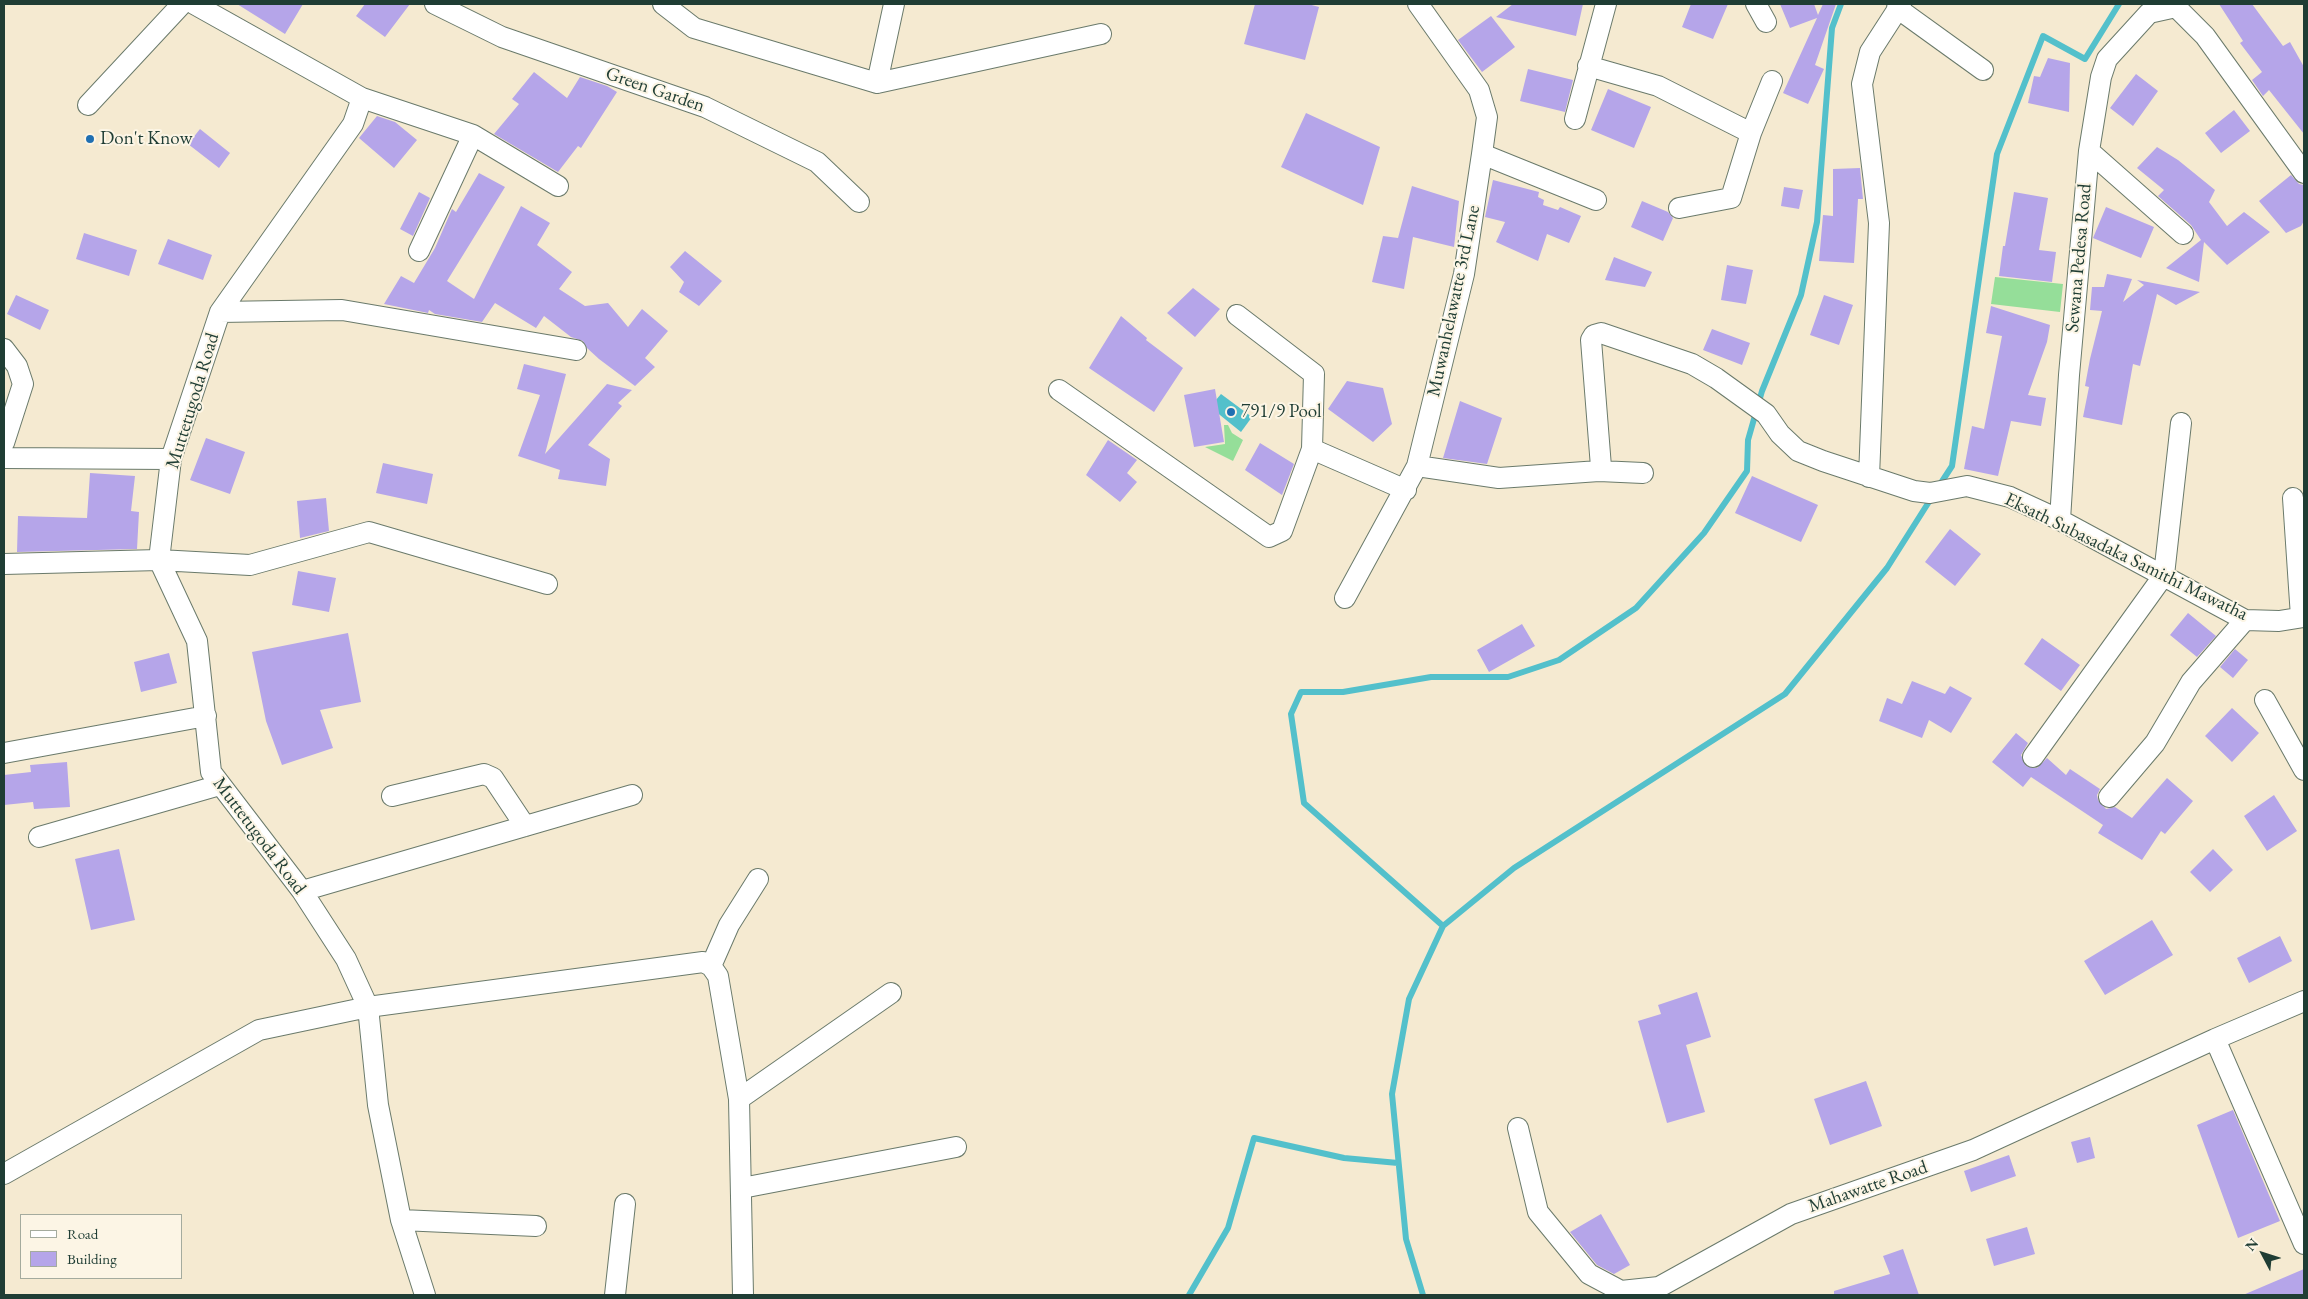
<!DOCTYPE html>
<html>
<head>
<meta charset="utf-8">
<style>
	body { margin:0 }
	#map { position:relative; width:2308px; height:1299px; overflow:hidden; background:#f5ead1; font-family:"EB Garamond",serif }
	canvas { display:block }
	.frame { position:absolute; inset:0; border:5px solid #1f3d34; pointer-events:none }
	.legend { position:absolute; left:20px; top:1214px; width:162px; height:65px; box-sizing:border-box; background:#fcf5e5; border:1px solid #a4ab9e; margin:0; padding:6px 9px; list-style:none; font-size:15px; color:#1f3d34 }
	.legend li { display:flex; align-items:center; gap:10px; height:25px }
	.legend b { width:25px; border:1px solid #a4ab9e }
	.north { position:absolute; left:2238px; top:1229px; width:50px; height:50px; -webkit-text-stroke:4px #fcf5e5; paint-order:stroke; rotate:310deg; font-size:14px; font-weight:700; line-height:20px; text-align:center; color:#1f3d34 }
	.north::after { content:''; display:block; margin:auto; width:18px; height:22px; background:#1f3d34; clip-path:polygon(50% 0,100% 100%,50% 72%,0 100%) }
</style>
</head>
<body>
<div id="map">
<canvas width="2308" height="1299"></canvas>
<div class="frame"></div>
<ul class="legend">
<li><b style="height:6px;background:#fff"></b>Road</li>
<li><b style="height:14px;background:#b5a5e9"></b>Building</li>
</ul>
<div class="north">N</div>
</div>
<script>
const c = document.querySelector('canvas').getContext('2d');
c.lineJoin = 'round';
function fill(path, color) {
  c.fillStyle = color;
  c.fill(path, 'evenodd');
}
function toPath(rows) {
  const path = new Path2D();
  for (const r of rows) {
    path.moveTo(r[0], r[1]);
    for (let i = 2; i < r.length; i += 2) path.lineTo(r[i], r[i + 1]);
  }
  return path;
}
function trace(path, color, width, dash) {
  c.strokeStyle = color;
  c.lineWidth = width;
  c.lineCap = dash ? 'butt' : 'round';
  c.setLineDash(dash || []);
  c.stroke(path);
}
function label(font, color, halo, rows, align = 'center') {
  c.font = font + ' "EB Garamond",serif';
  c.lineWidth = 4;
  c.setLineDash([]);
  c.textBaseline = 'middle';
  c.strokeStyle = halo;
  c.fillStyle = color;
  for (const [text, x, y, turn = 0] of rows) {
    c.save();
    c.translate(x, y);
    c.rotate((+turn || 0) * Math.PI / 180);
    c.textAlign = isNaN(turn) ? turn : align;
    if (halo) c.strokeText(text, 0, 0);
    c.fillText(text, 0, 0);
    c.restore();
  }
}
const green = toPath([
	[1995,277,2063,284,2060,312,1991,304],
	[1224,425,1228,425,1232,433,1243,440,1233,461,1205,447,1225,444]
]);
const water = toPath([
	[1221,394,1252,417,1241,432,1210,407]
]);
const stream = toPath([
	[1939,486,1952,466,1997,154,2043,36,2085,59,2119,4],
	[1443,926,1304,803,1291,714,1301,692,1343,692,1431,677,1508,677,1559,660,1636,608,1704,533,1747,471,1748,440,1762,391,1801,295,1817,222,1832,28,1841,4],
	[1189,1295,1228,1228,1254,1138,1344,1158,1398,1163],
	[1423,1295,1406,1239,1392,1094,1409,999,1443,926,1514,868,1785,694,1887,568,1932,497]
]);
const building = toPath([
	[237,4,303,4,285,34],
	[365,4,410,4,385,37,356,16],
	[1255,4,1308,4,1319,7,1305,60,1244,44],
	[1513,4,1583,4,1576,36,1496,17],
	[1691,4,1728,4,1713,39,1682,27],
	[1780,4,1814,4,1818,15,1823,4,1836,4,1815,65,1824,69,1808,104,1783,93,1817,18,1790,28],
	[2219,4,2252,4,2283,46,2290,42,2304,67,2304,134,2269,90,2263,96,2252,80,2262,72,2240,43,2243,41],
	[1491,16,1515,47,1482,72,1458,40],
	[2048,58,2070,63,2069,112,2028,103,2034,76,2040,77],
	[1528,69,1573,80,1565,112,1520,101],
	[534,72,567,98,580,77,607,86,617,92,581,148,578,146,558,172,494,134,519,104,512,99],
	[2136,74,2158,91,2133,126,2110,108],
	[1608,89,1651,107,1634,148,1591,130],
	[2234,110,2250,131,2221,153,2205,133],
	[1306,113,1380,147,1363,205,1281,167],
	[377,116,395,122,417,140,394,168,359,138],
	[200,129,230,153,219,168,188,144],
	[2157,147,2178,160,2215,190,2209,202,2227,226,2244,212,2270,232,2227,265,2204,242,2199,282,2166,268,2201,240,2191,225,2158,196,2164,190,2137,168],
	[1860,168,1863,199,1858,199,1854,263,1819,261,1823,215,1833,216,1833,169],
	[479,173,505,187,447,281,474,299,521,206,550,223,537,245,572,272,559,289,585,306,608,303,628,327,642,309,668,331,645,358,655,367,635,386,599,359,587,348,583,341,571,337,544,316,536,328,495,303,482,322,435,314,429,310,428,313,384,304,401,276,414,283,435,248,452,209,456,212],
	[2291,175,2299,184,2304,185,2304,221,2301,226,2286,233,2259,201],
	[1493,180,1539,192,1538,197,1544,200,1543,205,1558,210,1560,207,1581,216,1569,243,1547,234,1538,261,1496,242,1505,222,1485,217],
	[1412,186,1459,201,1454,247,1413,237,1404,289,1372,282,1383,236,1398,238],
	[1784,187,1803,190,1799,209,1781,206],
	[419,192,430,198,413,236,400,229],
	[2014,192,2048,198,2039,250,2056,252,2052,282,1999,276,2003,246,2005,246],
	[1642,201,1668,212,1673,218,1663,241,1631,227],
	[2106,207,2154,227,2141,258,2093,238],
	[84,233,137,250,129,276,76,259],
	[168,239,212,255,203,280,158,264],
	[685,251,722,281,699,306,679,292,684,282,670,267],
	[1614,257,1652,272,1645,287,1605,280],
	[1727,265,1753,270,1746,304,1721,300],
	[2107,274,2132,279,2123,302,2144,285,2137,280,2200,292,2176,305,2157,294,2140,366,2133,364,2122,425,2083,417,2089,387,2085,386,2090,359,2102,311,2090,310,2092,287,2104,287],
	[1193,288,1220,309,1195,337,1167,313],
	[16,295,49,310,40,330,7,314],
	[1824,295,1853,305,1839,345,1810,335],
	[1991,306,2050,325,2047,342,2028,395,2046,398,2041,426,2011,421,1998,476,1964,469,1972,426,1984,429,2002,336,1986,333],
	[1121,316,1147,338,1146,340,1183,368,1154,412,1089,368],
	[1712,329,1750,343,1742,365,1703,350],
	[524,364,566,374,545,454,607,384,632,390,618,403,622,406,588,445,610,459,606,486,558,479,560,470,518,456,540,395,517,389],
	[1347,381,1383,388,1392,424,1373,442,1328,409],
	[1215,389,1224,442,1194,447,1184,395],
	[1460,401,1502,418,1487,464,1443,458],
	[206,438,245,452,230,494,190,480],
	[1108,440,1137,460,1127,473,1137,482,1120,502,1086,475],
	[1260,443,1294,464,1282,495,1245,470],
	[383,463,433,474,427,504,376,493],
	[90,473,135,476,131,511,139,512,137,549,17,552,18,516,87,518],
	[1752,476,1818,505,1801,542,1735,513],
	[326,498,329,531,300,538,297,501],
	[1950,529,1981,554,1955,586,1925,562],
	[298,571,336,578,329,612,292,605],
	[2188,613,2216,636,2197,657,2170,635],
	[1522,624,1535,646,1489,672,1477,650],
	[348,633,361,702,320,710,333,748,282,765,266,721,252,652],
	[2042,638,2080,665,2061,691,2024,664],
	[2235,649,2248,660,2233,678,2220,667],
	[169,653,177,683,141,692,134,662],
	[1912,681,1945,694,1950,686,1972,698,1951,733,1929,720,1922,738,1879,721,1887,698,1902,704],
	[2232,708,2259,733,2232,762,2205,736],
	[2016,733,2028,743,2021,755,2026,766,2037,768,2047,758,2066,775,2070,769,2100,789,2097,795,2098,800,2106,809,2115,807,2132,818,2167,778,2193,801,2165,834,2161,831,2142,860,2098,833,2103,825,2031,777,2023,787,1992,762],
	[67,762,70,807,34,809,33,802,4,805,4,775,31,772,30,765],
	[2274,795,2297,831,2267,851,2244,816],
	[119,849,135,920,91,930,75,859],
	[2213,849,2233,870,2210,892,2190,872],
	[2152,920,2173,955,2105,995,2084,961],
	[2280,936,2292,961,2249,983,2237,958],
	[1697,992,1711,1037,1686,1045,1705,1112,1667,1123,1638,1021,1661,1014,1658,1005],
	[1866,1081,1882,1126,1830,1145,1814,1099],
	[2233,1110,2280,1221,2238,1238,2197,1125],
	[2090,1137,2095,1158,2077,1163,2071,1142],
	[2009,1155,2016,1176,1971,1192,1964,1171],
	[1601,1214,1630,1265,1614,1274,1597,1265,1570,1232],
	[2027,1227,2035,1254,1994,1266,1986,1239],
	[1903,1249,1919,1295,1834,1295,1834,1291,1890,1274,1883,1256],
	[2304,1269,2304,1295,2243,1295]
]);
const minor = toPath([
	[194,4,362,98,353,124,220,312,171,459,159,560,197,641,211,772,302,891,346,959,368,1007,378,1105,401,1220,425,1295],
	[435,4,502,37,705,107,817,162,859,202],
	[663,4,694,28,877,83,1101,34],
	[1756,4,1766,22],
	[1897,8,1983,70],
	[1588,66,1658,86,1751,133],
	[877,83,894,4],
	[362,98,473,135,558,186],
	[88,105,182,4],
	[1575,119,1606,4],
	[2089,151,2183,234],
	[1482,154,1596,200],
	[1679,208,1731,198,1751,133,1772,81],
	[419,251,473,135],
	[220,312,342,310,576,350],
	[1237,315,1314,374,1312,449],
	[4,349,17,366,23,384,4,443],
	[1059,390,1269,537,1282,531,1312,449,1406,490],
	[4,458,171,459],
	[1417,466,1499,478,1599,471,1601,467,1591,340,1594,335,1601,333,1692,364,1716,378,1766,414,1780,434,1798,451,1823,461,1914,491,1930,493,1967,486,2010,497,2060,520,2245,620,2279,621,2304,617],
	[1599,471,1643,473],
	[1869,477,1879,223,1862,84,1870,52,1901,4],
	[2293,498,2301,617],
	[2060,520,2069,375,2089,151,2101,77,2107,59,2149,13,2176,7,2205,36,2304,173],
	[4,564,159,560,250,565,369,532,547,584],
	[1345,598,1417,466,1464,274,1482,154,1487,117,1479,90,1418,4],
	[2265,700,2304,770],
	[4,753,206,716],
	[2033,757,2164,575,2181,423],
	[392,796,484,774,493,778,525,826],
	[2109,797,2155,743,2191,682,2245,620],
	[39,837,220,785],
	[302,891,632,795],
	[711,966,729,925,758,879],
	[2215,1039,2304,1244],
	[739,1099,891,993],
	[1518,1128,1538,1212,1589,1274,1621,1291,1659,1287,1791,1214,1973,1150,2215,1039,2304,1001],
	[4,1174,259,1030,368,1007,703,962,711,966,718,976,739,1099,743,1295],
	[742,1188,956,1147],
	[401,1220,536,1226],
	[615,1295,625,1204]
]);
const markers = [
	[90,139,5,"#1f6fb2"],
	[1231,412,5,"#1f6fb2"]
];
const streetNames = [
	["Green Garden",655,90,19],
	["Sewana Pedesa Road",2079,258,-85],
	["Muwanhelawatte 3rd Lane",1454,301,-78],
	["Muttetugoda Road",193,401,-73],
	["Eksath Subasadaka Samithi Mawatha",2126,557,26],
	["Muttetugoda Road",259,836,53],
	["Mahawatte Road",1868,1187,-19]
];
const poiNames = [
	["Don't Know",100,139],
	["791/9 Pool",1241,412]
];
fill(green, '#95de99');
fill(water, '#53c0cb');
trace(stream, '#53c0cb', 6);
fill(building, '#b5a5e9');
trace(minor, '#6a7a6b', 22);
trace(minor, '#fff', 20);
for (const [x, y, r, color] of markers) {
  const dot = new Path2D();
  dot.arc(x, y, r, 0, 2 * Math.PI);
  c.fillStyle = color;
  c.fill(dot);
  trace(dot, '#fcf5e5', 2);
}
label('19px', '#1f3d34', '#fcf5e5', streetNames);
label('19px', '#1f3d34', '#fcf5e5', poiNames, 'left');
</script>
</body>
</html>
